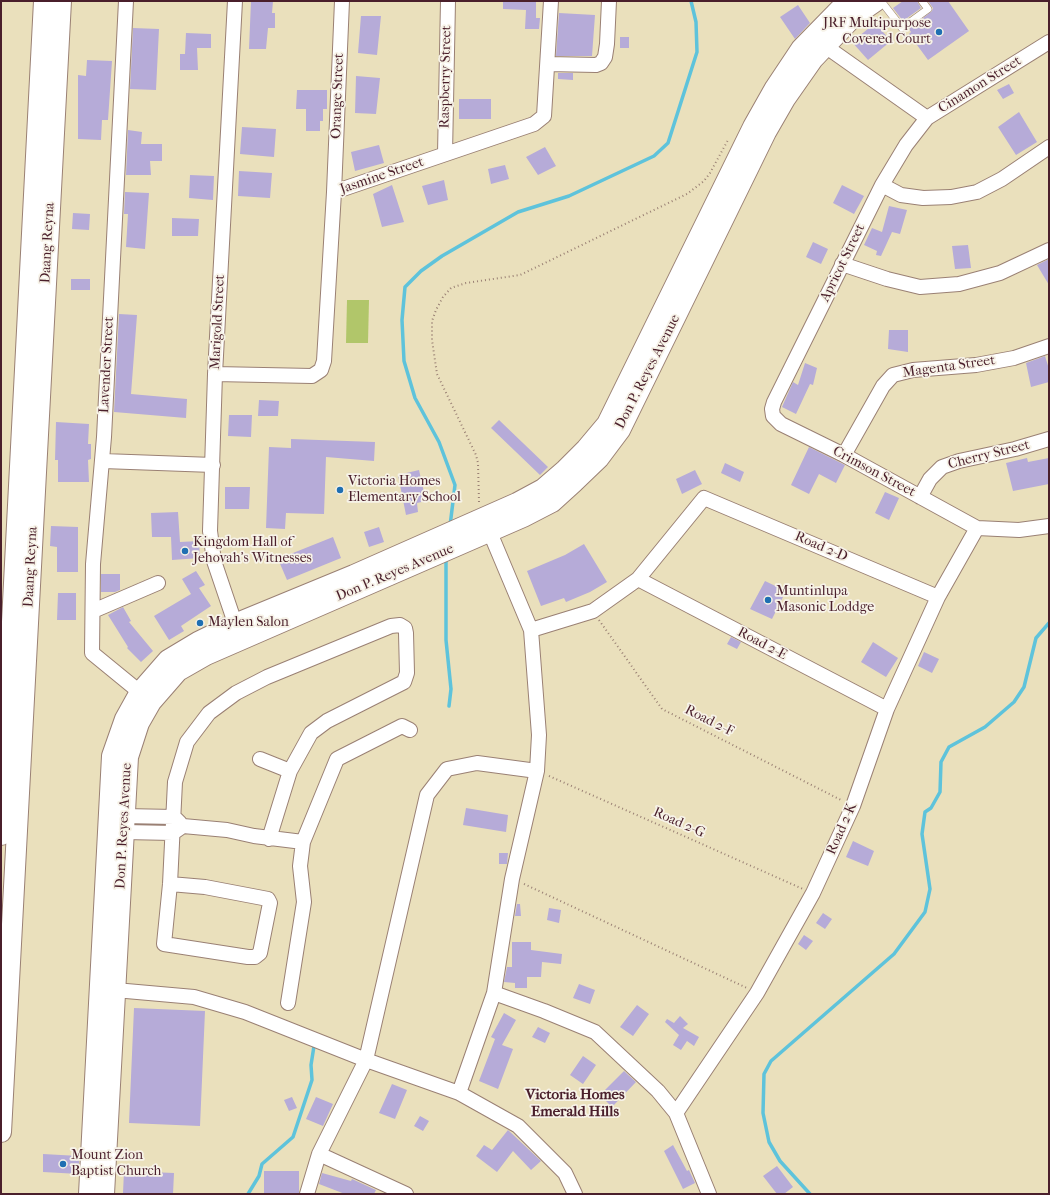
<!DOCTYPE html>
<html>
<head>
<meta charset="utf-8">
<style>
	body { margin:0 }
	#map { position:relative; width:1050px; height:1195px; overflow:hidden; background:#eae0bc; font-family:"IM FELL French Canon",serif }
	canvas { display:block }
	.frame { position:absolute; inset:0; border:2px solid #4a1f2b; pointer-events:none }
</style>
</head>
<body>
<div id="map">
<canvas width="1050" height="1195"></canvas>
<div class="frame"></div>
</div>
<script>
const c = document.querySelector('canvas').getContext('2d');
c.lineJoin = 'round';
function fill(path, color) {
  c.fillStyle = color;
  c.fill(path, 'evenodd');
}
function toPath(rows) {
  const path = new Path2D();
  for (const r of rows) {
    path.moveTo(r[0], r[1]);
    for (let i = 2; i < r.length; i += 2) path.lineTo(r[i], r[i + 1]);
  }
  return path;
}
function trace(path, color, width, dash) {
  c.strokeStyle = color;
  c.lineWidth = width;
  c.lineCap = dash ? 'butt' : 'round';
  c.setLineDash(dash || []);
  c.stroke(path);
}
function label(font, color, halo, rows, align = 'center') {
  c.font = font + ' "IM FELL French Canon",serif';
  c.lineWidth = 3.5;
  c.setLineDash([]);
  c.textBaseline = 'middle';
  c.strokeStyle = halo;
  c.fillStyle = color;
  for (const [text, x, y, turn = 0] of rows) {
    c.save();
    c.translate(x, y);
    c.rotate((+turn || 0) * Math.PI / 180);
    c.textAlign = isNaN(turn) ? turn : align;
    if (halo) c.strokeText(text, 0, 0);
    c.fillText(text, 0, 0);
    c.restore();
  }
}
const green = toPath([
	[347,300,369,300,368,343,346,343]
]);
const stream = toPath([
	[450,526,455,485,439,442,415,398,404,361,402,320,405,287,421,271,442,256,518,212,569,196,654,156,668,143,697,52,696,22,691,1],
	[446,561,446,640,451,689,449,706],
	[248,1194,259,1176,262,1164,293,1137,312,1080,311,1065,314,1046],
	[810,1194,780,1161,769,1142,763,1113,764,1074,771,1061,894,954,925,912,930,889,922,834,925,812,931,808,940,792,941,762,949,747,985,727,1014,702,1024,687,1036,638,1049,623]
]);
const building = toPath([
	[251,1,273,1,272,13,275,13,275,28,268,28,266,49,249,49],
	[503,1,536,1,536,18,540,18,539,29,525,29,526,10,503,9],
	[903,1,917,1,921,8,903,21,893,8],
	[928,1,948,1,969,31,928,60,909,34,911,32,909,29,932,11,933,8],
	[798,5,810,23,795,39,780,17],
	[559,13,595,15,592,56,556,56],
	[361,16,381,16,377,55,358,53],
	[875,23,891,41,868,60,852,42],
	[133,28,159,29,156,90,130,89],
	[186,33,211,34,211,48,197,48,198,70,180,70,180,54,185,54],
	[620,37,629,37,629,48,620,48],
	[87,60,112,61,108,120,102,120,101,140,78,139,78,75,86,76],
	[558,73,573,73,573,80,558,79],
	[356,76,380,78,376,114,355,113],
	[1009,84,1014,93,1003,99,997,90],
	[297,90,327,90,327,109,323,109,323,121,320,121,320,131,306,131,306,109,296,109],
	[459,99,491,99,491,119,459,119],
	[1019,112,1037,142,1016,155,998,127],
	[242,127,276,129,274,157,240,154],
	[128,130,142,132,141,144,162,144,162,161,150,161,151,175,126,175],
	[379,145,384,163,355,171,351,152],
	[545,147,556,166,538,175,526,157],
	[505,165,509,179,491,184,488,169],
	[239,171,272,173,270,198,238,196],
	[190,175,214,176,213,200,189,198],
	[444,180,448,200,428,205,422,186],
	[392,185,404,222,382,227,373,194],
	[842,185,864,196,854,214,833,203],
	[125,192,149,193,145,249,126,247,128,214,124,214],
	[889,206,907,210,900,234,892,232,881,256,876,255,877,251,864,245,872,228,882,232],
	[73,213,90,214,89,230,72,229],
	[172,218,199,219,198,236,172,236],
	[813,242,828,249,821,264,806,257],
	[968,245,971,268,955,269,952,246],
	[1049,259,1049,285,1037,265],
	[71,279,90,279,90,290,71,290],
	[119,314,137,315,131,394,187,399,186,418,114,412],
	[889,330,908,330,908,352,888,349],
	[1045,356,1049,369,1049,382,1031,387,1026,363],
	[805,363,817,368,813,385,810,384,796,414,782,407,793,382,798,385],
	[259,400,279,401,278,416,258,416],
	[229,415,252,415,251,437,228,436],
	[499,420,548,467,540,475,491,428],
	[56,422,89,424,88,444,91,444,91,459,88,460,89,482,58,482,58,460,55,460],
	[291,439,375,442,374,461,326,457,324,514,286,513,285,529,266,528,269,447,291,448],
	[809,447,845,465,836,483,819,474,809,494,791,485],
	[1027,458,1028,462,1049,458,1049,484,1013,491,1006,463],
	[725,463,744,472,740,482,721,473],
	[419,470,426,501,417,503,418,512,406,515,398,475],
	[695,470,702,484,682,494,676,479],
	[225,487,250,487,249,509,225,509],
	[885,492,899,498,889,520,875,513],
	[178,512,180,542,199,541,200,558,172,560,171,537,152,537,151,513],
	[51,526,78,527,78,572,57,572,57,547,50,546],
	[379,527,384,542,369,547,364,532],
	[333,537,341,558,287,580,278,559],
	[584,544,607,582,590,592,566,602,564,598,541,606,527,571,565,555],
	[196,571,205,585,199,588,211,606,181,626,184,631,169,640,154,616,191,594,182,579],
	[101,574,120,574,120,590,115,592,101,592],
	[765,581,786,591,772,619,750,609],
	[58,593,76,593,76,620,57,620],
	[123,607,131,621,129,622,153,651,141,662,127,648,128,647,108,615],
	[731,637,741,642,737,649,727,644],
	[873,642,898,658,886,677,861,662],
	[924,652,939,659,932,673,918,666],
	[466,808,508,815,506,832,463,825],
	[853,841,874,851,868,866,846,857],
	[499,853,508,853,507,864,499,864],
	[517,904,520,904,521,916,515,916],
	[549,908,561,910,559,923,547,920],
	[823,913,832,919,825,929,816,923],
	[804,935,813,941,806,950,798,944],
	[512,942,531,942,531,950,562,954,561,964,542,962,541,977,527,977,527,988,515,988,515,983,504,982,507,967,512,967],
	[579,984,595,990,590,1004,573,998],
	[637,1005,649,1014,633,1036,620,1027],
	[134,1008,205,1011,200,1126,129,1123],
	[504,1013,516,1020,502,1045,513,1049,498,1089,479,1081,495,1039,491,1037],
	[680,1016,688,1024,683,1028,699,1037,694,1046,687,1041,681,1050,673,1045,679,1035,665,1022,667,1019,674,1023],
	[538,1027,550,1033,545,1043,532,1037],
	[583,1056,596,1065,583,1084,570,1075],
	[624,1071,636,1082,612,1107,600,1095],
	[392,1084,407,1090,395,1119,379,1113],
	[292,1097,297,1108,289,1111,284,1100],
	[316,1097,333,1104,323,1126,306,1119],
	[420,1116,429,1121,423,1131,414,1126],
	[508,1130,541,1161,531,1170,513,1151,497,1172,476,1156,484,1145,492,1150],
	[673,1145,687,1171,689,1170,695,1183,683,1189,664,1151],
	[43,1154,79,1156,79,1174,43,1172],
	[777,1166,793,1187,784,1194,777,1194,763,1176],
	[124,1171,174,1173,173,1194,123,1193],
	[264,1171,299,1171,299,1194,264,1194],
	[322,1173,351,1181,352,1179,376,1190,374,1194,345,1194,319,1184]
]);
const path = toPath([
	[479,502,478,463,476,455,437,374,432,340,432,321,436,310,443,297,451,288,466,283,520,275,687,194,704,181,710,173,728,140],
	[599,620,662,709,841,800],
	[549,776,803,889],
	[524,884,747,988]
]);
const lane = toPath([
	[881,1,902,28,928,9,922,1]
]);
const street = toPath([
	[126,1,104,437,93,564,92,653,147,698],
	[235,1,215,374,210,531,214,561,238,632],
	[818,41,927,118],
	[1049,42,927,118,906,145,882,185,774,402,772,409,773,416,781,424,844,455,977,528,1019,530,1049,526],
	[548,64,596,65,601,63,605,57,607,44,609,1],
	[445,154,448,1],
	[882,185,901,195,923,198,951,197,977,192,1002,179,1049,147],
	[334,192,534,124,544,116,551,1],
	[842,264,887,279,920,287,959,284,1000,273,1049,250],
	[215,374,312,376,321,370,324,361,334,192,342,1],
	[844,455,883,386,893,375,913,370,976,365,1014,358,1049,346],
	[103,461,213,465],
	[920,497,930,479,942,467,959,461,1015,449,1049,439],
	[638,579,887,709],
	[93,611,158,583],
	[531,630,593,611,638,579,704,498,938,597],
	[260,759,290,771],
	[124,816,174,817,180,823],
	[124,832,173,833,183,826,227,830,254,836,303,842],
	[170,884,205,887,268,899,270,903,260,953,255,957,248,957,164,944,170,884,175,782,187,742,209,713,236,693,267,677,391,626,400,625,405,628,406,633,407,673,404,682,327,721,311,733,290,771,269,839],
	[115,990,194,997,245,1012,366,1060,459,1093,518,1126,565,1173,575,1194],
	[494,993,544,1011,595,1032,658,1091,676,1113,709,1194],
	[288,1003,304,902,300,866,303,842,337,759,402,726,410,730],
	[459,1093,494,993,512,879,537,771,539,735,531,630,486,523],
	[676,1113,757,993,813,893,853,806,887,709,938,597,977,528],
	[319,1154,406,1194],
	[307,1194,319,1154,366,1060,427,795,447,769,477,763,537,771]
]);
const secondary = toPath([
	[1,835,44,1],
	[1,1132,61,1],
	[89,1194,112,756,125,719,140,692,168,660,198,642,235,624,354,575,517,503,543,489,565,470,586,449,607,424,753,127,775,88,801,49,842,7,851,1],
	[104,1194,128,757,139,723,151,702,178,671,206,655,523,517,552,502,574,482,599,458,620,430,766,132,785,99,813,59,853,17,876,1]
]);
const markers = [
	[939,32,4,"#1f6fb2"],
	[340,490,4,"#1f6fb2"],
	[185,551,4,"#1f6fb2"],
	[768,600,4,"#1f6fb2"],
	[200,623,4,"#1f6fb2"],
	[63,1164,4,"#1f6fb2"]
];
const poiNames = [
	["JRF Multipurpose",931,24,"right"],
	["Covered Court",931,40,"right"],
	["Victoria Homes",348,482],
	["Elementary School",348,498],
	["Kingdom Hall of",193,543],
	["Jehovah's Witnesses",193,559],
	["Muntinlupa",776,592],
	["Masonic Loddge",776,608],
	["Maylen Salon",208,623],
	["Mount Zion",71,1156],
	["Baptist Church",71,1172]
];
const streetNames = [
	["Raspberry Street",446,77,-89],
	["Cinamon Street",980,85,-32],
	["Orange Street",338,96,-88],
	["Jasmine Street",382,176,-19],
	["Daang Reyna",48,243,-87],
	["Apricot Street",843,263,-64],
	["Marigold Street",218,322,-87],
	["Lavender Street",107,365,-87],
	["Magenta Street",949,367,-8],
	["Don P. Reyes Avenue",648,372,-63],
	["Cherry Street",989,455,-14],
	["Crimson Street",874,472,28],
	["Road 2-D",821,547,23],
	["Daang Reyna",31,567,-87],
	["Don P. Reyes Avenue",395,573,-23],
	["Road 2-E",762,644,28],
	["Road 2-F",709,721,27],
	["Road 2-G",679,823,24],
	["Don P. Reyes Avenue",124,826,-87],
	["Road 2-K",842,829,-66]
];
const neighbourhoodNames = [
	["Victoria Homes",575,1095],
	["Emerald Hills",575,1112]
];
fill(green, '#b1c66a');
trace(stream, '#5ec3db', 3.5);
fill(building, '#b6abd8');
trace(lane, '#9a8074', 8);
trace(street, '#9a8074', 16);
trace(secondary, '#9a8074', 22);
trace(path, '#9a8074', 2, [1, 3]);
trace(lane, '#fff', 7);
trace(street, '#fff', 14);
trace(secondary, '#fff', 20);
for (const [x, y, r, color] of markers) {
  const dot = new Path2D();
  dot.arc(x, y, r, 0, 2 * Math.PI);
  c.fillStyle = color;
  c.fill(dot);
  trace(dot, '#f7f3e8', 1.5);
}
label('14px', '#4a1f2b', '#f7f3e8', poiNames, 'left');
label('14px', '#4a1f2b', '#f7f3e8', streetNames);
label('bold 15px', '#4a1f2b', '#f7f3e8', neighbourhoodNames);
</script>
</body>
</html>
